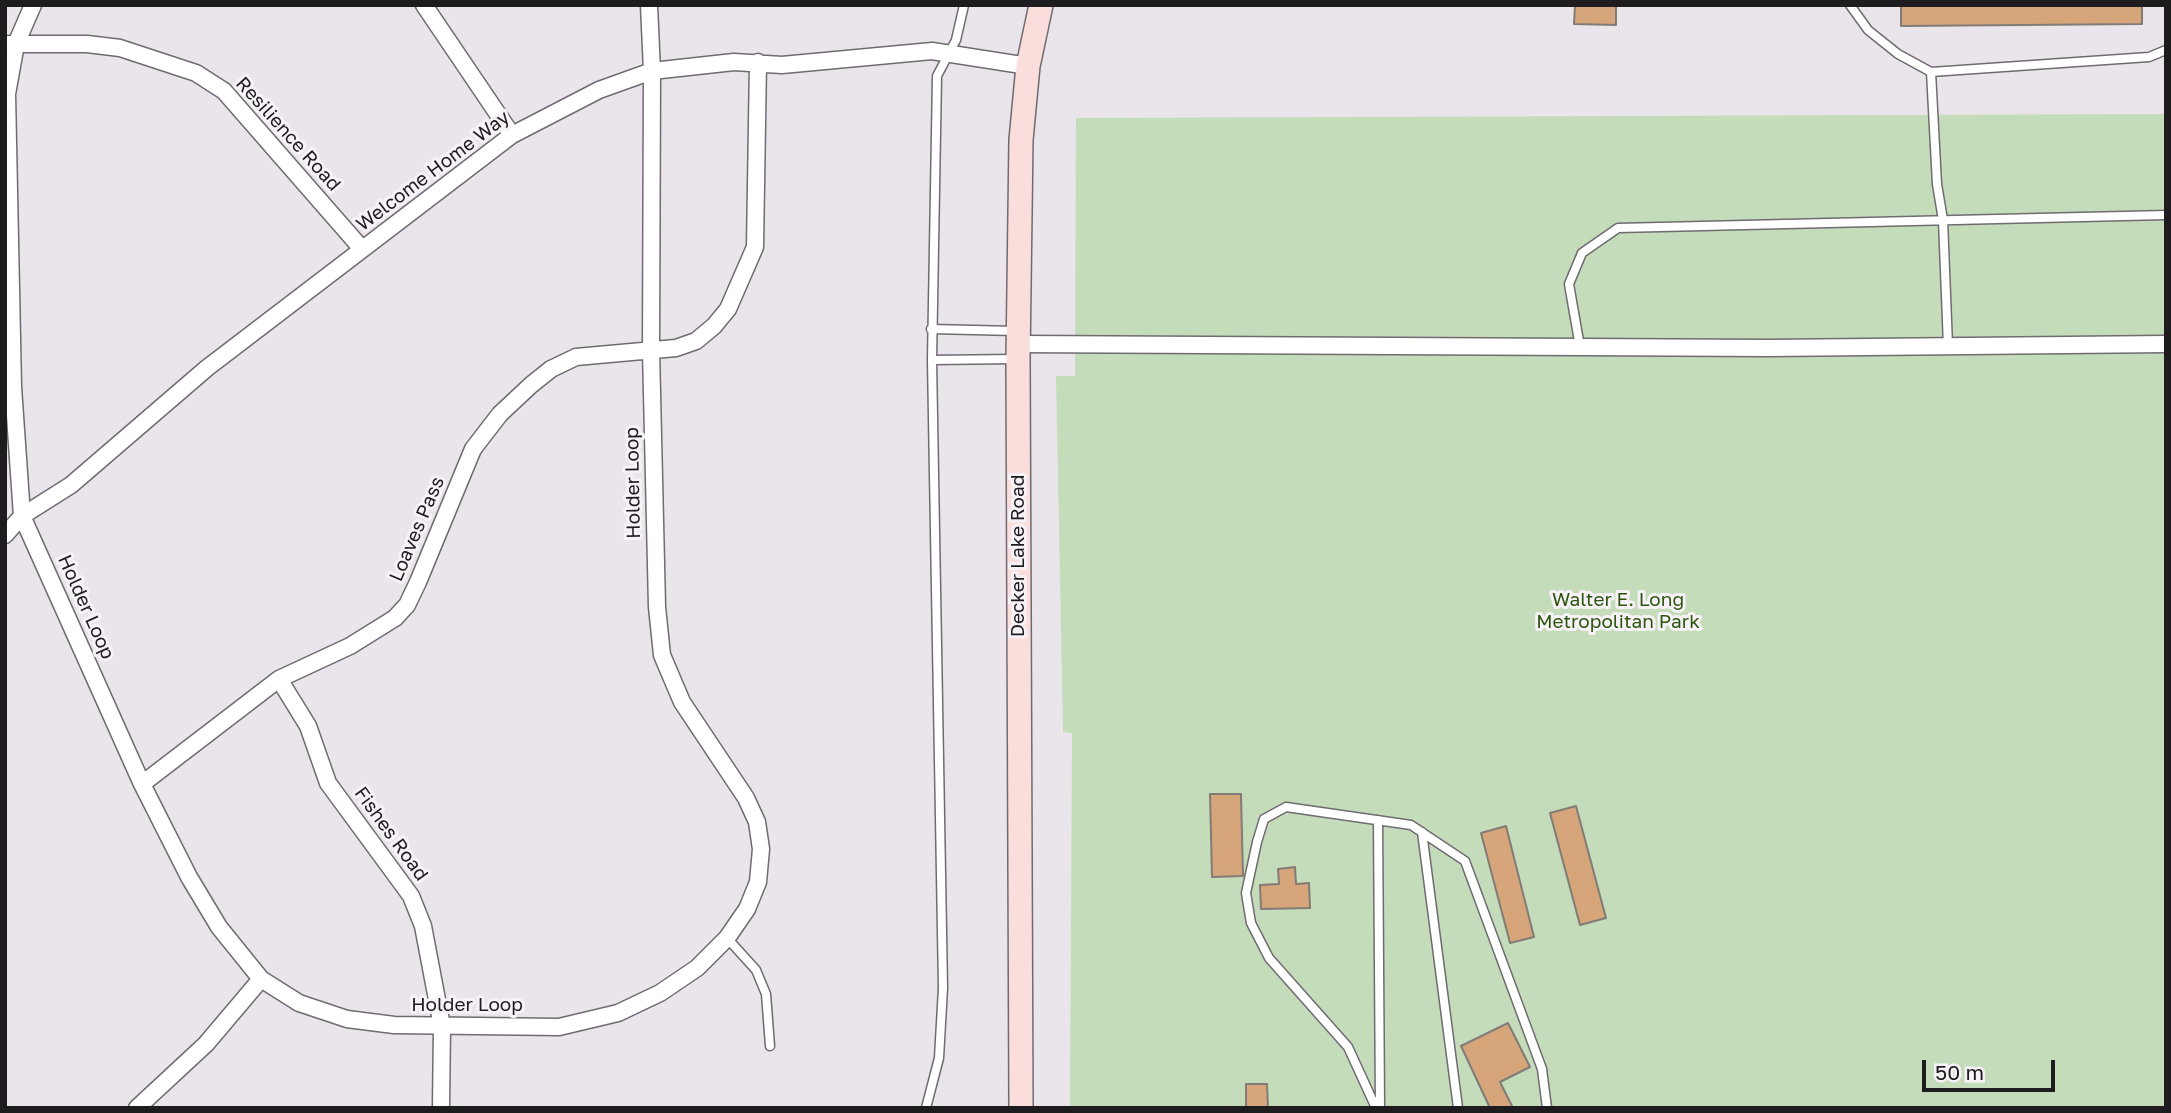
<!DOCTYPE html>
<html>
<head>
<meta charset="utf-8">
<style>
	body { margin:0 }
	#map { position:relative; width:2171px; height:1113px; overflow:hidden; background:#eae5eb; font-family:"Golos Text",sans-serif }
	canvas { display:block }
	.frame { position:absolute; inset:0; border:7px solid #1e1c1e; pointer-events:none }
	.scale { position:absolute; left:1922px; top:1060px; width:133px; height:32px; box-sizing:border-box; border:4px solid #1e1c1e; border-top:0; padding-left:9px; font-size:21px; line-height:24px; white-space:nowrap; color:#1e1c1e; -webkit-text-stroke:5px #f7f2f8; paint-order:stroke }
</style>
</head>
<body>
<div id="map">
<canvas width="2171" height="1113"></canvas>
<div class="frame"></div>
<div class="scale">50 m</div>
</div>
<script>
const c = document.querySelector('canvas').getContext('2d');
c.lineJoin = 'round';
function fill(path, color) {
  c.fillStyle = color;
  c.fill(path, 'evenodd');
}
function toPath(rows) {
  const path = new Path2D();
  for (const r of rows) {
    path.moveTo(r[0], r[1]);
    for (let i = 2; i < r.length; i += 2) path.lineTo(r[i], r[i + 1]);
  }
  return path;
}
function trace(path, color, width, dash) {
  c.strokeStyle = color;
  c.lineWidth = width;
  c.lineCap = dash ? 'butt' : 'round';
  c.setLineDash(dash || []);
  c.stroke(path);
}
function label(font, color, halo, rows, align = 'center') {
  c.font = font + ' "Golos Text",sans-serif';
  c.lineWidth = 6;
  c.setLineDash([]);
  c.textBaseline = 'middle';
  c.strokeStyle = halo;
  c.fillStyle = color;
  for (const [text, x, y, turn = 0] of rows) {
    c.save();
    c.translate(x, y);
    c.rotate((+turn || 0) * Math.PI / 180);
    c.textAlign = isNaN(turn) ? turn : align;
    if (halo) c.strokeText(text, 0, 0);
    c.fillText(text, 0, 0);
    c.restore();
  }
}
const green = toPath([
	[2166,114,2166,1108,1070,1108,1072,733,1063,732,1056,376,1075,376,1076,118]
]);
const building = toPath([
	[1575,5,1616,5,1616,25,1574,24,1575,5],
	[1901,5,2142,5,2142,24,1901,26,1901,5],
	[1210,794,1241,794,1243,876,1212,877,1210,794],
	[1576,806,1606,918,1580,925,1550,813,1576,806],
	[1506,826,1534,937,1510,943,1481,833,1506,826],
	[1295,867,1296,884,1309,883,1310,908,1261,909,1260,885,1279,884,1278,869,1295,867],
	[1508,1023,1530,1067,1500,1082,1513,1108,1490,1108,1461,1046,1508,1023],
	[1246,1084,1267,1084,1268,1108,1246,1108,1246,1084]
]);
const service = toPath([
	[1850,5,1868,30,1898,54,1931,72],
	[931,329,1016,331],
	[1948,346,1943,220,1937,184,1931,72,2149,57,2166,50],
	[1580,347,1569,284,1582,253,1618,228,2166,215],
	[932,360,1016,359],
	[1378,820,1380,1108],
	[1422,832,1458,1108],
	[727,938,756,970,766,994,770,1046],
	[926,1108,939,1058,943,988,932,360,937,76,956,40,964,5],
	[1376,1108,1348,1047,1269,958,1251,923,1246,893,1257,842,1264,819,1286,807,1411,825,1465,861,1542,1069,1547,1108]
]);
const minor = toPath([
	[33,5,16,44,7,94,13,387,22,516,142,784,189,877,219,927,261,979,299,1003,347,1019,394,1025,559,1027,618,1013,660,993,697,968,727,938,747,909,758,882,761,849,757,822,746,798,682,702,662,655,657,607,651,350,652,71,649,5],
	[424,5,512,135],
	[8,44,87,44,120,48,196,73,224,91,362,249],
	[1019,344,1768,348,2166,344],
	[5,535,22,516,71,485,207,368,512,135,599,90,652,71,734,62,782,65,932,51,1028,66],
	[279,679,308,726,328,783,411,896,423,926,442,1026,441,1108],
	[142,784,279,679,350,646,395,618,407,605,418,582,473,449,500,414,531,385,551,369,576,357,676,348,696,341,714,326,728,309,755,247,758,62],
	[137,1108,206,1044,261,979]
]);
const secondary = toPath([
	[1021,1108,1018,359,1021,140,1028,66,1041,5]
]);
const streetNames = [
	["Resilience Road",288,134,48],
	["Welcome Home Way",433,171,-37],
	["Holder Loop",633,483,-91],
	["Loaves Pass",417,529,-67],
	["Decker Lake Road",1018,556,-90],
	["Holder Loop",86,607,66],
	["Fishes Road",391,834,54],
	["Holder Loop",467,1005]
];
const parkNames = [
	["Walter E. Long",1618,600],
	["Metropolitan Park",1618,622]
];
fill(green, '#c5dcba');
fill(building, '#d6a57a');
trace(building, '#817c77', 2);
trace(service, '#6f6b71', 11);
trace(minor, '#6f6b71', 19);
trace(secondary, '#6f6b71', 26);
trace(service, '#fff', 8);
trace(minor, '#fff', 16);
trace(secondary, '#fadedc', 23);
label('19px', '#1e1c1e', '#f7f2f8', streetNames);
label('19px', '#2c560c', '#f7f2f8', parkNames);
</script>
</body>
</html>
